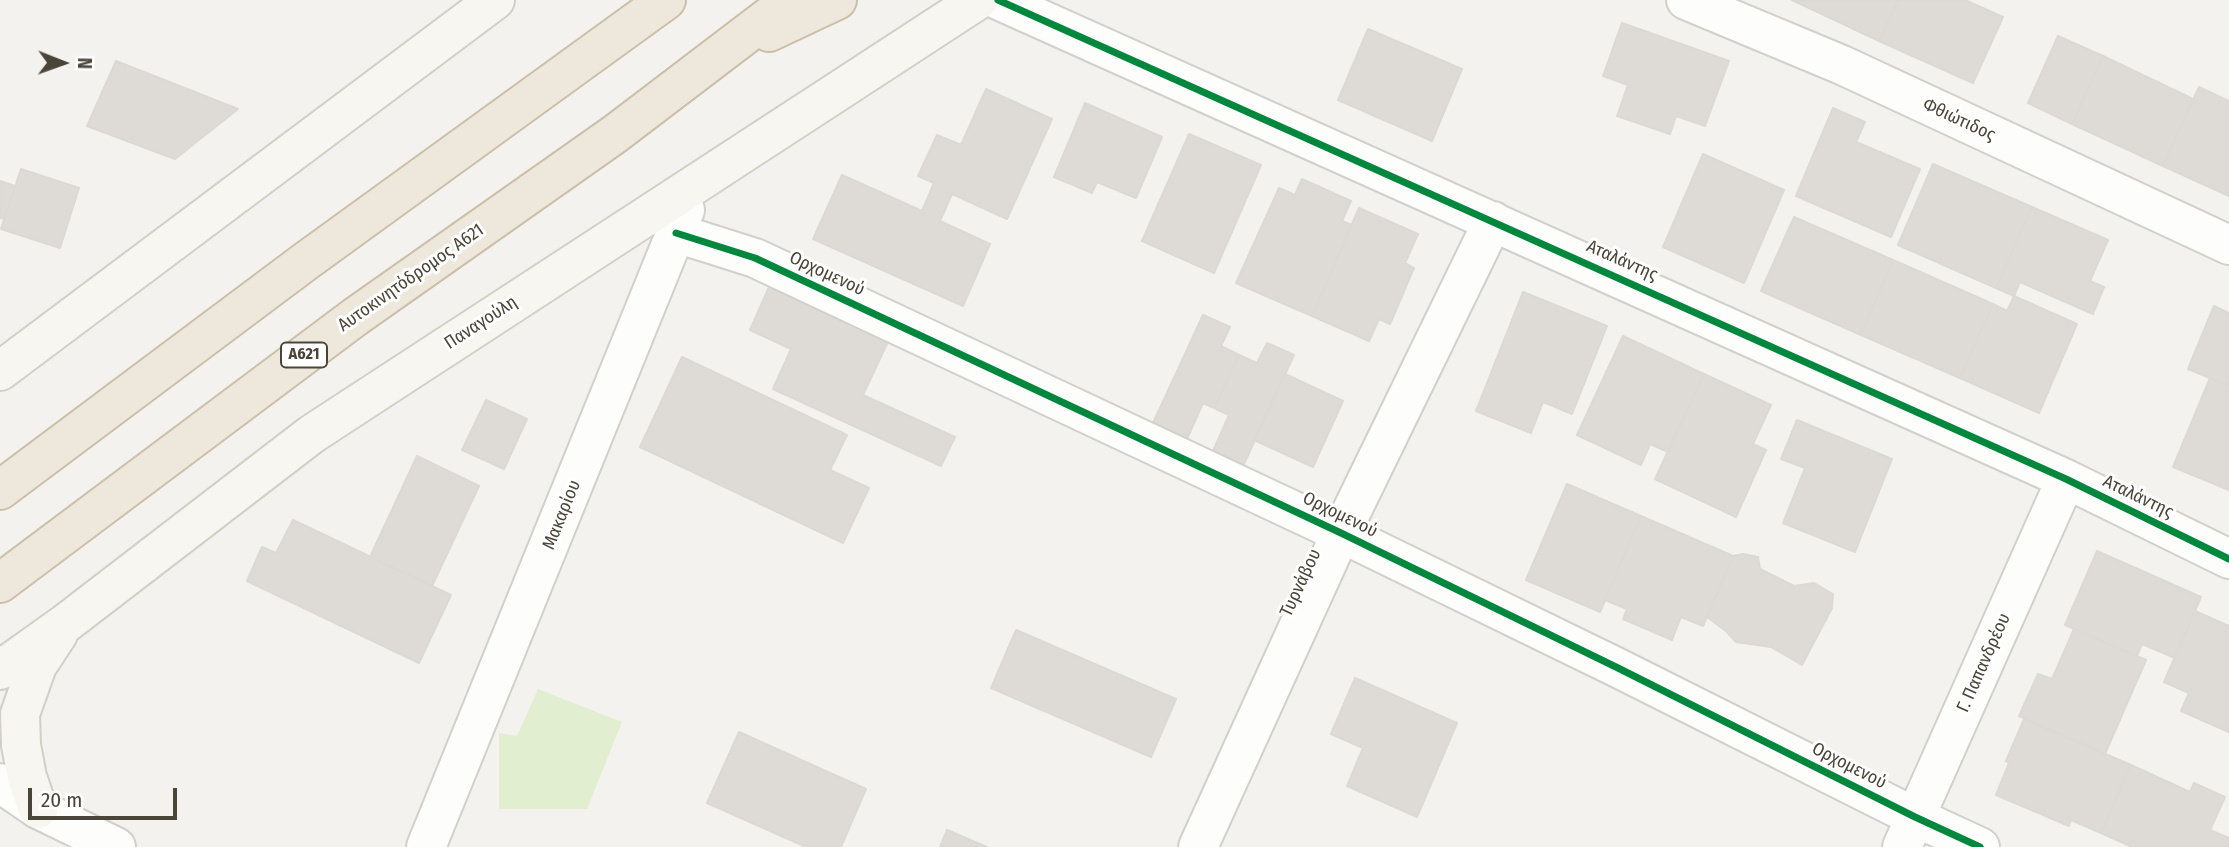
<!DOCTYPE html>
<html>
<head>
<meta charset="utf-8">
<style>
	body { margin:0 }
	#map { position:relative; width:2229px; height:847px; overflow:hidden; background:#f4f2ee; font-family:"Fira Sans Condensed",sans-serif }
	canvas { display:block }
	.north { position:absolute; left:28px; top:28px; width:70px; height:70px; -webkit-text-stroke:5px #fff; paint-order:stroke; rotate:91deg; font-size:19px; font-weight:700; line-height:28px; text-align:center; color:#4b4439 }
	.north::after { content:''; display:block; margin:auto; width:24px; height:32px; background:#4b4439; clip-path:polygon(50% 0,100% 100%,50% 72%,0 100%) }
	.scale { position:absolute; left:28px; top:788px; width:149px; height:32px; box-sizing:border-box; border:4px solid #4b4439; border-top:0; padding-left:9px; font-size:21px; line-height:24px; white-space:nowrap; color:#4b4439; -webkit-text-stroke:5px #fff; paint-order:stroke }
</style>
</head>
<body>
<div id="map">
<canvas width="2229" height="847"></canvas>
<div class="north">N</div>
<div class="scale">20 m</div>
</div>
<script>
const c = document.querySelector('canvas').getContext('2d');
c.lineJoin = 'round';
function fill(path, color) {
  c.fillStyle = color;
  c.fill(path, 'evenodd');
}
function toPath(rows) {
  const path = new Path2D();
  for (const r of rows) {
    path.moveTo(r[0], r[1]);
    for (let i = 2; i < r.length; i += 2) path.lineTo(r[i], r[i + 1]);
  }
  return path;
}
function trace(path, color, width, dash) {
  c.strokeStyle = color;
  c.lineWidth = width;
  c.lineCap = dash ? 'butt' : 'round';
  c.setLineDash(dash || []);
  c.stroke(path);
}
function label(font, color, halo, rows, align = 'center') {
  c.font = font + ' "Fira Sans Condensed",sans-serif';
  c.lineWidth = 6;
  c.setLineDash([]);
  c.textBaseline = 'middle';
  c.strokeStyle = halo;
  c.fillStyle = color;
  for (const [text, x, y, turn = 0] of rows) {
    c.save();
    c.translate(x, y);
    c.rotate((+turn || 0) * Math.PI / 180);
    c.textAlign = isNaN(turn) ? turn : align;
    if (halo) c.strokeText(text, 0, 0);
    c.fillText(text, 0, 0);
    c.restore();
  }
}
const green = toPath([
	[538,689,622,722,587,809,499,809,499,733,517,736]
]);
const building = toPath([
	[1792,0,1898,0,1879,41,1792,0],
	[1898,0,1965,0,2003,17,1973,83,1879,41,1898,0],
	[1622,23,1729,61,1705,126,1676,116,1670,134,1617,116,1628,85,1603,76,1622,23],
	[1368,29,1462,69,1432,141,1338,100,1368,29],
	[2058,36,2103,56,2072,124,2028,103,2058,36],
	[2103,56,2193,99,2163,166,2072,124,2103,56],
	[116,61,238,109,175,159,87,126,116,61],
	[2199,87,2229,101,2229,196,2163,166,2199,87],
	[986,89,1052,119,1007,219,952,194,940,221,990,244,963,306,813,239,842,175,922,211,934,183,918,176,937,135,961,145,986,89],
	[1085,103,1162,137,1136,198,1097,182,1092,193,1054,177,1085,103],
	[1833,108,1865,122,1856,142,1920,169,1891,237,1796,196,1833,108],
	[1189,134,1261,165,1214,273,1142,241,1189,134],
	[1703,154,1784,190,1744,283,1663,247,1703,154],
	[1933,164,2032,207,1996,288,1898,245,1933,164],
	[21,169,79,188,60,248,1,229,21,169],
	[1302,179,1351,201,1342,221,1352,225,1312,316,1236,283,1279,188,1295,195,1302,179],
	[0,181,15,186,4,219,0,218,0,181],
	[2032,207,2108,240,2090,281,2104,287,2093,314,2020,282,2014,296,1996,288,2032,207],
	[1359,208,1418,234,1405,263,1414,268,1390,324,1379,319,1369,341,1312,316,1359,208],
	[1794,217,1893,260,1861,335,1761,291,1794,217],
	[1893,260,1993,304,1960,378,1861,335,1893,260],
	[773,278,892,333,863,395,955,437,941,466,773,389,791,349,750,330,773,278],
	[1523,292,1607,326,1572,414,1543,402,1531,433,1476,411,1523,292],
	[2014,296,2077,324,2039,413,1960,378,1993,304,2007,311,2014,296],
	[2214,306,2229,313,2229,386,2188,369,2214,306],
	[1203,315,1230,327,1221,346,1239,355,1214,408,1203,403,1187,439,1153,423,1203,315],
	[1623,336,1704,374,1668,452,1650,444,1641,465,1577,435,1623,336],
	[1267,343,1294,355,1243,466,1213,451,1229,415,1214,408,1239,355,1257,363,1267,343],
	[682,357,847,435,830,470,869,488,843,543,640,447,682,357],
	[1285,374,1343,401,1313,467,1254,440,1285,374],
	[1704,374,1771,405,1753,444,1766,450,1736,517,1655,479,1704,374],
	[2210,378,2229,386,2229,490,2173,467,2210,378],
	[486,400,527,419,504,469,462,450,486,400],
	[1797,420,1892,459,1855,552,1783,523,1805,468,1781,459,1797,420],
	[417,456,479,486,432,586,370,557,417,456],
	[1567,484,1641,516,1600,612,1526,580,1567,484],
	[1641,516,1733,556,1703,626,1681,617,1672,640,1623,619,1627,609,1605,600,1641,516],
	[293,520,451,595,419,663,247,581,262,547,276,553,293,520],
	[2097,551,2201,597,2175,658,2142,644,2137,656,2065,625,2097,551],
	[1743,554,1758,557,1760,569,1794,586,1814,583,1833,594,1832,608,1802,665,1771,647,1736,642,1726,631,1707,617,1733,556,1743,554],
	[2195,611,2229,626,2229,732,2181,711,2189,693,2164,682,2195,611],
	[2074,629,2146,660,2105,754,2019,716,2038,674,2052,679,2074,629],
	[1016,630,1176,699,1151,757,991,688,1016,630],
	[1355,678,1457,723,1417,817,1347,786,1363,748,1331,734,1355,678],
	[2024,719,2131,765,2101,833,2071,820,2069,826,1996,795,2009,763,2006,761,2024,719],
	[739,732,866,789,841,847,806,847,707,803,739,732],
	[2131,765,2190,792,2194,783,2225,797,2210,830,2229,838,2229,847,2132,847,2101,833,2131,765],
	[947,830,987,847,940,847,947,830]
]);
const street = toPath([
	[998,0,2066,479,2229,559],
	[1686,0,1842,65,2229,245],
	[676,233,755,258,1341,533,1618,668,1915,817,1980,847],
	[0,783,38,809,116,847],
	[426,847,685,210],
	[1198,847,1341,533,1493,221],
	[1902,847,2066,479]
]);
const secondary = toPath([
	[0,371,495,0],
	[0,670,66,623,312,434,978,0],
	[38,809,27,777,21,745,20,714,37,666,58,634]
]);
const highway = toPath([
	[769,32,837,0],
	[0,490,306,261,666,0],
	[0,583,355,317,615,134,791,0]
]);
const cycleway = toPath([
	[998,0,2066,479,2229,559],
	[676,233,755,258,1341,533,1618,668,1915,817,1980,847]
]);
const shields = [
	[304,355,46]
];
const shieldNames = [
	["Α621",304,355]
];
const streetNames = [
	["Φθιώτιδος",1959,120,25],
	["Αταλάντης",1622,261,24],
	["Ορχομενού",827,274,25],
	["Αυτοκινητόδρομος Α621",411,278,-35],
	["Παναγούλη",481,323,-33],
	["Αταλάντης",2138,497,26],
	["Μακαρίου",562,515,-68],
	["Ορχομενού",1340,515,26],
	["Τυρνάβου",1301,583,-65],
	["Γ. Παπανδρέου",1984,663,-66],
	["Ορχομενού",1849,766,27]
];
fill(green, '#e1eecf');
fill(building, '#dedbd6');
trace(building, '#dcd9d4', 2);
trace(street, '#d2d0cb', 42);
trace(secondary, '#d3cfc5', 42);
trace(highway, '#ccbfa9', 42);
trace(street, '#fdfdfc', 38);
trace(secondary, '#f7f6f1', 38);
trace(highway, '#ede8db', 38);
trace(cycleway, '#00873e', 7);
for (const [x, y, w] of shields) {
  const box = new Path2D();
  box.roundRect(x - w / 2, y - 12.5, w, 25, 5);
  c.fillStyle = '#fff';
  c.fill(box);
  trace(box, '#4b4439', 2);
}
label('bold 16px', '#4b4439', null, shieldNames);
label('18px', '#4b4439', '#fff', streetNames);
</script>
</body>
</html>
